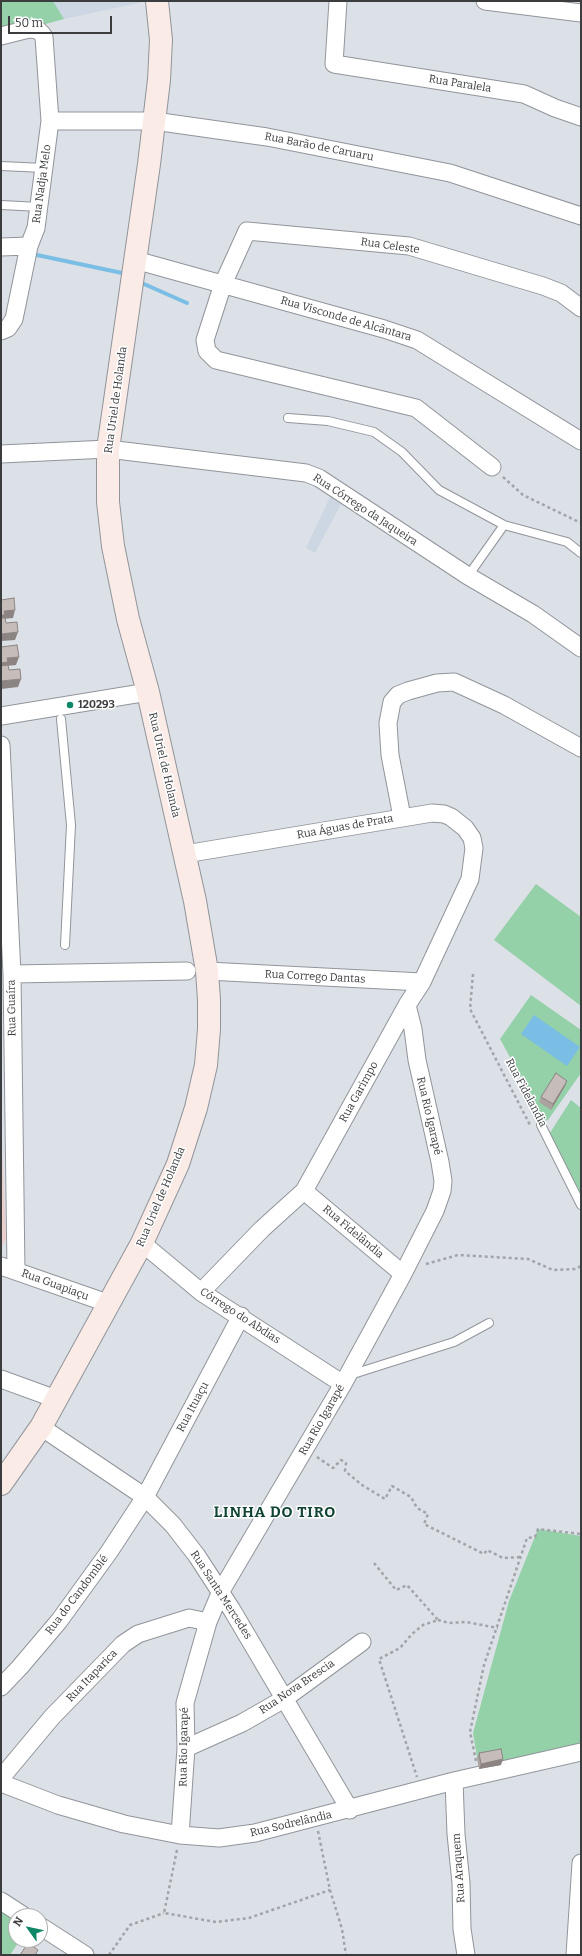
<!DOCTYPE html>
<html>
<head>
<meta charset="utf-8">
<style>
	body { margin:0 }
	#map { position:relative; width:582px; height:1956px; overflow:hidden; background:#dce0e7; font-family:Bitter,serif }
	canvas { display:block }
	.frame { position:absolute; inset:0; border:2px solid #3a3c3e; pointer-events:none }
	.north { position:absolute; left:8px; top:1908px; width:40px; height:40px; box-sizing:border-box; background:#fff; border:1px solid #b0b1b2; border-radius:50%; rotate:303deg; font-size:11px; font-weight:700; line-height:16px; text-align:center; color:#3a3c3e }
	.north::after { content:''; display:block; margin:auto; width:14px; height:18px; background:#0e8768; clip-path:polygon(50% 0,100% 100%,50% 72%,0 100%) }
	.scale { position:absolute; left:8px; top:16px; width:104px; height:18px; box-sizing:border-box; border:2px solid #3a3c3e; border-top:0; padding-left:5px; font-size:12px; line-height:14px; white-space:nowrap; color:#3a3c3e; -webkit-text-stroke:3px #fff; paint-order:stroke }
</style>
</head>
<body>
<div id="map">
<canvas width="582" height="1956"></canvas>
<div class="frame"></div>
<div class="north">N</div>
<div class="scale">50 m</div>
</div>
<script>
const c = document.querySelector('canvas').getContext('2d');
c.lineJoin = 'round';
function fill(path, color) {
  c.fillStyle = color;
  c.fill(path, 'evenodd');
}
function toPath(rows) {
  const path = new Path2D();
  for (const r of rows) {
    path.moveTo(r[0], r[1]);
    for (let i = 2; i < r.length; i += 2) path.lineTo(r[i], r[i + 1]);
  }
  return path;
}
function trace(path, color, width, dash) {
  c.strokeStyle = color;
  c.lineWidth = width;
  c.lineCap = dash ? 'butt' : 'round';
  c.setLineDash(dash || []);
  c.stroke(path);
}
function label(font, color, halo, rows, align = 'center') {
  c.font = font + ' Bitter,serif';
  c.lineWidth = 3;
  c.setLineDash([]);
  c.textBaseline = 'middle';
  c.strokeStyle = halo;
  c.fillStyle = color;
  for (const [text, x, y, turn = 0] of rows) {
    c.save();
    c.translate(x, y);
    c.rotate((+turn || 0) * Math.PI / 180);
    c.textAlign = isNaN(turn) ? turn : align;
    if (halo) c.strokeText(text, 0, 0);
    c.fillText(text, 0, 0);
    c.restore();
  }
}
const built = toPath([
	[53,1,148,1,64,19],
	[330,497,341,504,315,553,306,548]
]);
const education = toPath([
	[1,1120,6,1239,2,1247,1,1246]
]);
const green = toPath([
	[1,1,53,1,64,19,38,26,1,30],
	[536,884,581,917,581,1006,494,940],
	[531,995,581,1030,581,1073,548,1120,545,1121,500,1039],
	[571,1100,581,1108,581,1198,548,1136],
	[538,1529,581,1536,581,1745,479,1769,473,1733,509,1601],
	[1,1908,16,1918,16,1940,20,1940,10,1955,1,1955]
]);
const water = toPath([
	[534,1015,580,1047,567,1066,521,1034]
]);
const stream = toPath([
	[37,255,122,273],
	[144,284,187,303]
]);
const path = toPath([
	[503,477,523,495,581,523],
	[473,974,470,1009,530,1125],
	[426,1264,458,1255,528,1259,553,1270,575,1269,581,1266],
	[317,1457,333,1468,341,1460,346,1463,345,1471,362,1485,385,1499,392,1486,411,1497,417,1508,428,1514,424,1524,484,1554,487,1550,503,1558,521,1557],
	[374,1563,396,1590,407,1585,438,1620,423,1625,412,1634,400,1648,379,1659,417,1777],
	[438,1620,449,1623,466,1622,498,1628],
	[476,1761,470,1732,484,1665,527,1538,535,1537,538,1529,581,1534],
	[318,1831,330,1890,342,1929,346,1955],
	[177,1850,164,1913,216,1922,249,1918,330,1890],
	[109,1955,130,1925,164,1913]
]);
const lane = toPath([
	[1,166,44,168],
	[1,205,40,207],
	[288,418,328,421,374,432,402,452,439,490,504,525,567,542,581,553],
	[468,576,504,525],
	[61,719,71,825,65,945],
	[541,1125,581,1205],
	[350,1375,454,1342,489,1323]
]);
const street = toPath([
	[338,1,334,64,524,94,555,108,581,117],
	[485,1,581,13],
	[1,36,29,29,38,30,42,34,44,37,50,121,36,228,29,246,14,319,8,328,1,331],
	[50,121,154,121,267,137,450,173,581,216],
	[1,247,29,246],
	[135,260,384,329,417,340,581,441],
	[1,454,108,449,306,473,319,478,468,576,533,614,581,648],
	[492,467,416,408,237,365,216,360,207,351,205,340,223,284,247,231,409,246,543,286,561,293,581,308],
	[1,716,148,692],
	[1,745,12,974,16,1270],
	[402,817,390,755,388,723,392,702,398,695,408,691,437,683,454,682,504,705,581,748],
	[185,854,432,813,444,814,451,817,465,828,472,838,474,848,470,879,422,982,407,1005,304,1191,262,1229,201,1292],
	[207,971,422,982],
	[12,974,187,971],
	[304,1191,403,1274],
	[142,1243,201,1292,343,1384],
	[1,1266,110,1304],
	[1,1379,56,1399],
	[41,1427,145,1497,173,1525,197,1556,232,1610,350,1810],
	[1,1687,20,1667,59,1621,109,1552,145,1497,241,1316],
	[186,1748,242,1723,284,1699,362,1642],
	[1,1778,52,1717,123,1644,138,1634,189,1618,208,1622],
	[454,1781,456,1834,461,1883,462,1929,466,1955],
	[1,1783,58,1805,124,1824,180,1835,219,1838,255,1833,454,1781,581,1752],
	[180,1835,186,1748,185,1703,208,1622,221,1591,343,1384,403,1274,435,1211,442,1191,443,1181,440,1162,417,1060,413,1029,407,1005],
	[1,1901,24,1916],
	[40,1926,85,1955],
	[575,1955,581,1863]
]);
const secondary = toPath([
	[1,1484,41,1427,142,1243,178,1164,196,1108,206,1065,209,1029,209,1000,207,971,195,901,148,692,128,619,113,546,108,502,108,449,149,164,159,80,161,40,157,1]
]);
const wall = toPath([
	[567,1081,565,1086,551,1110,539,1102,541,1097],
	[479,1753,501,1765,479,1769,477,1758]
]);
const shadedWall = toPath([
	[15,610,13,618,3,619,1,623,1,615,4,611],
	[18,632,15,640,1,641,1,634],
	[19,657,16,665,6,666,1,670,1,663,7,658],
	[21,679,18,687,1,689,1,681],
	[567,1081,565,1086,551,1110,553,1104],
	[503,1759,501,1765,479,1769,481,1764]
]);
const building = toPath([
	[14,598,15,610,4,611,5,615,1,615,1,600,14,598],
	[1,618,5,618,6,623,17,622,18,632,1,634,1,618],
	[17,645,19,657,7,658,8,662,1,663,1,647,17,645],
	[8,665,9,670,20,669,21,679,1,681,1,666,8,665],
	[556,1073,567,1081,553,1104,541,1097,556,1073],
	[501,1749,503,1759,481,1764,479,1753,501,1749],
	[28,1943,38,1950,35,1955,20,1955,28,1943]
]);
const markers = [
	[70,705,4,"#0e8768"]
];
const streetNames = [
	["Rua Paralela",460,84,9],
	["Rua Barão de Caruaru",319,147,11],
	["Rua Nadja Melo",42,184,-82],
	["Rua Celeste",390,246,8],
	["Rua Visconde de Alcântara",346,319,16],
	["Rua Uriel de Holanda",116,400,-82],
	["Rua Córrego da Jaqueira",365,510,33],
	["Rua Uriel de Holanda",164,765,77],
	["Rua Águas de Prata",345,827,-10],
	["Rua Corrego Dantas",315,977,3],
	["Rua Guaíra",12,1008,-91],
	["Rua Garimpo",359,1092,-61],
	["Rua Fidelandia",526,1093,62],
	["Rua Rio Igarapé",429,1116,77],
	["Rua Uriel de Holanda",161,1197,-67],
	["Rua Fidelândia",353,1232,40],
	["Rua Guapiaçu",55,1285,20],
	["Córrego do Abdias",240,1316,33],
	["Rua Ituaçu",193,1407,-62],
	["Rua Rio Igarapé",322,1420,-60],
	["Rua do Candomblé",77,1595,-53],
	["Rua Santa Mercedes",221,1595,57],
	["Rua Itaparica",92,1676,-46],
	["Rua Nova Brescia",297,1687,-34],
	["Rua Rio Igarapé",184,1747,-89],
	["Rua Sodrelândia",291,1824,-13],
	["Rua Araquem",459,1868,-94]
];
const poiNames = [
	["120293",78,705]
];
const districtNames = [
	["LINHA DO TIRO",275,1513]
];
fill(built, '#cdd6e3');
fill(education, '#eacfcc');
fill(green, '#94d0a8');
fill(water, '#7bbee5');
trace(stream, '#7bbee5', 4);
trace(lane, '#91959b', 10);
trace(street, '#91959b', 19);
trace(secondary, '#91959b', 24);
trace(path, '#a1a4a9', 2.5, [3, 3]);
trace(lane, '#fff', 8);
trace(street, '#fff', 17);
trace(secondary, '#faebe7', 22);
fill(wall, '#aaa3a0');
fill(shadedWall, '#8b8482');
fill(building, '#c6bdba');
trace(building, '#8b8482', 1);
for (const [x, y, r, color] of markers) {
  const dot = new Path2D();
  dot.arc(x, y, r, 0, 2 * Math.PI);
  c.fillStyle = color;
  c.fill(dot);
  trace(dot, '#fff', 1.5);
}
label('11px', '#3a3c3e', '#fff', streetNames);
label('bold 11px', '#3a3c3e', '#fff', poiNames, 'left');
c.letterSpacing = '1px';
label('bold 15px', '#104434', '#fff', districtNames);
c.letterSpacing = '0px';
</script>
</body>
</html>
